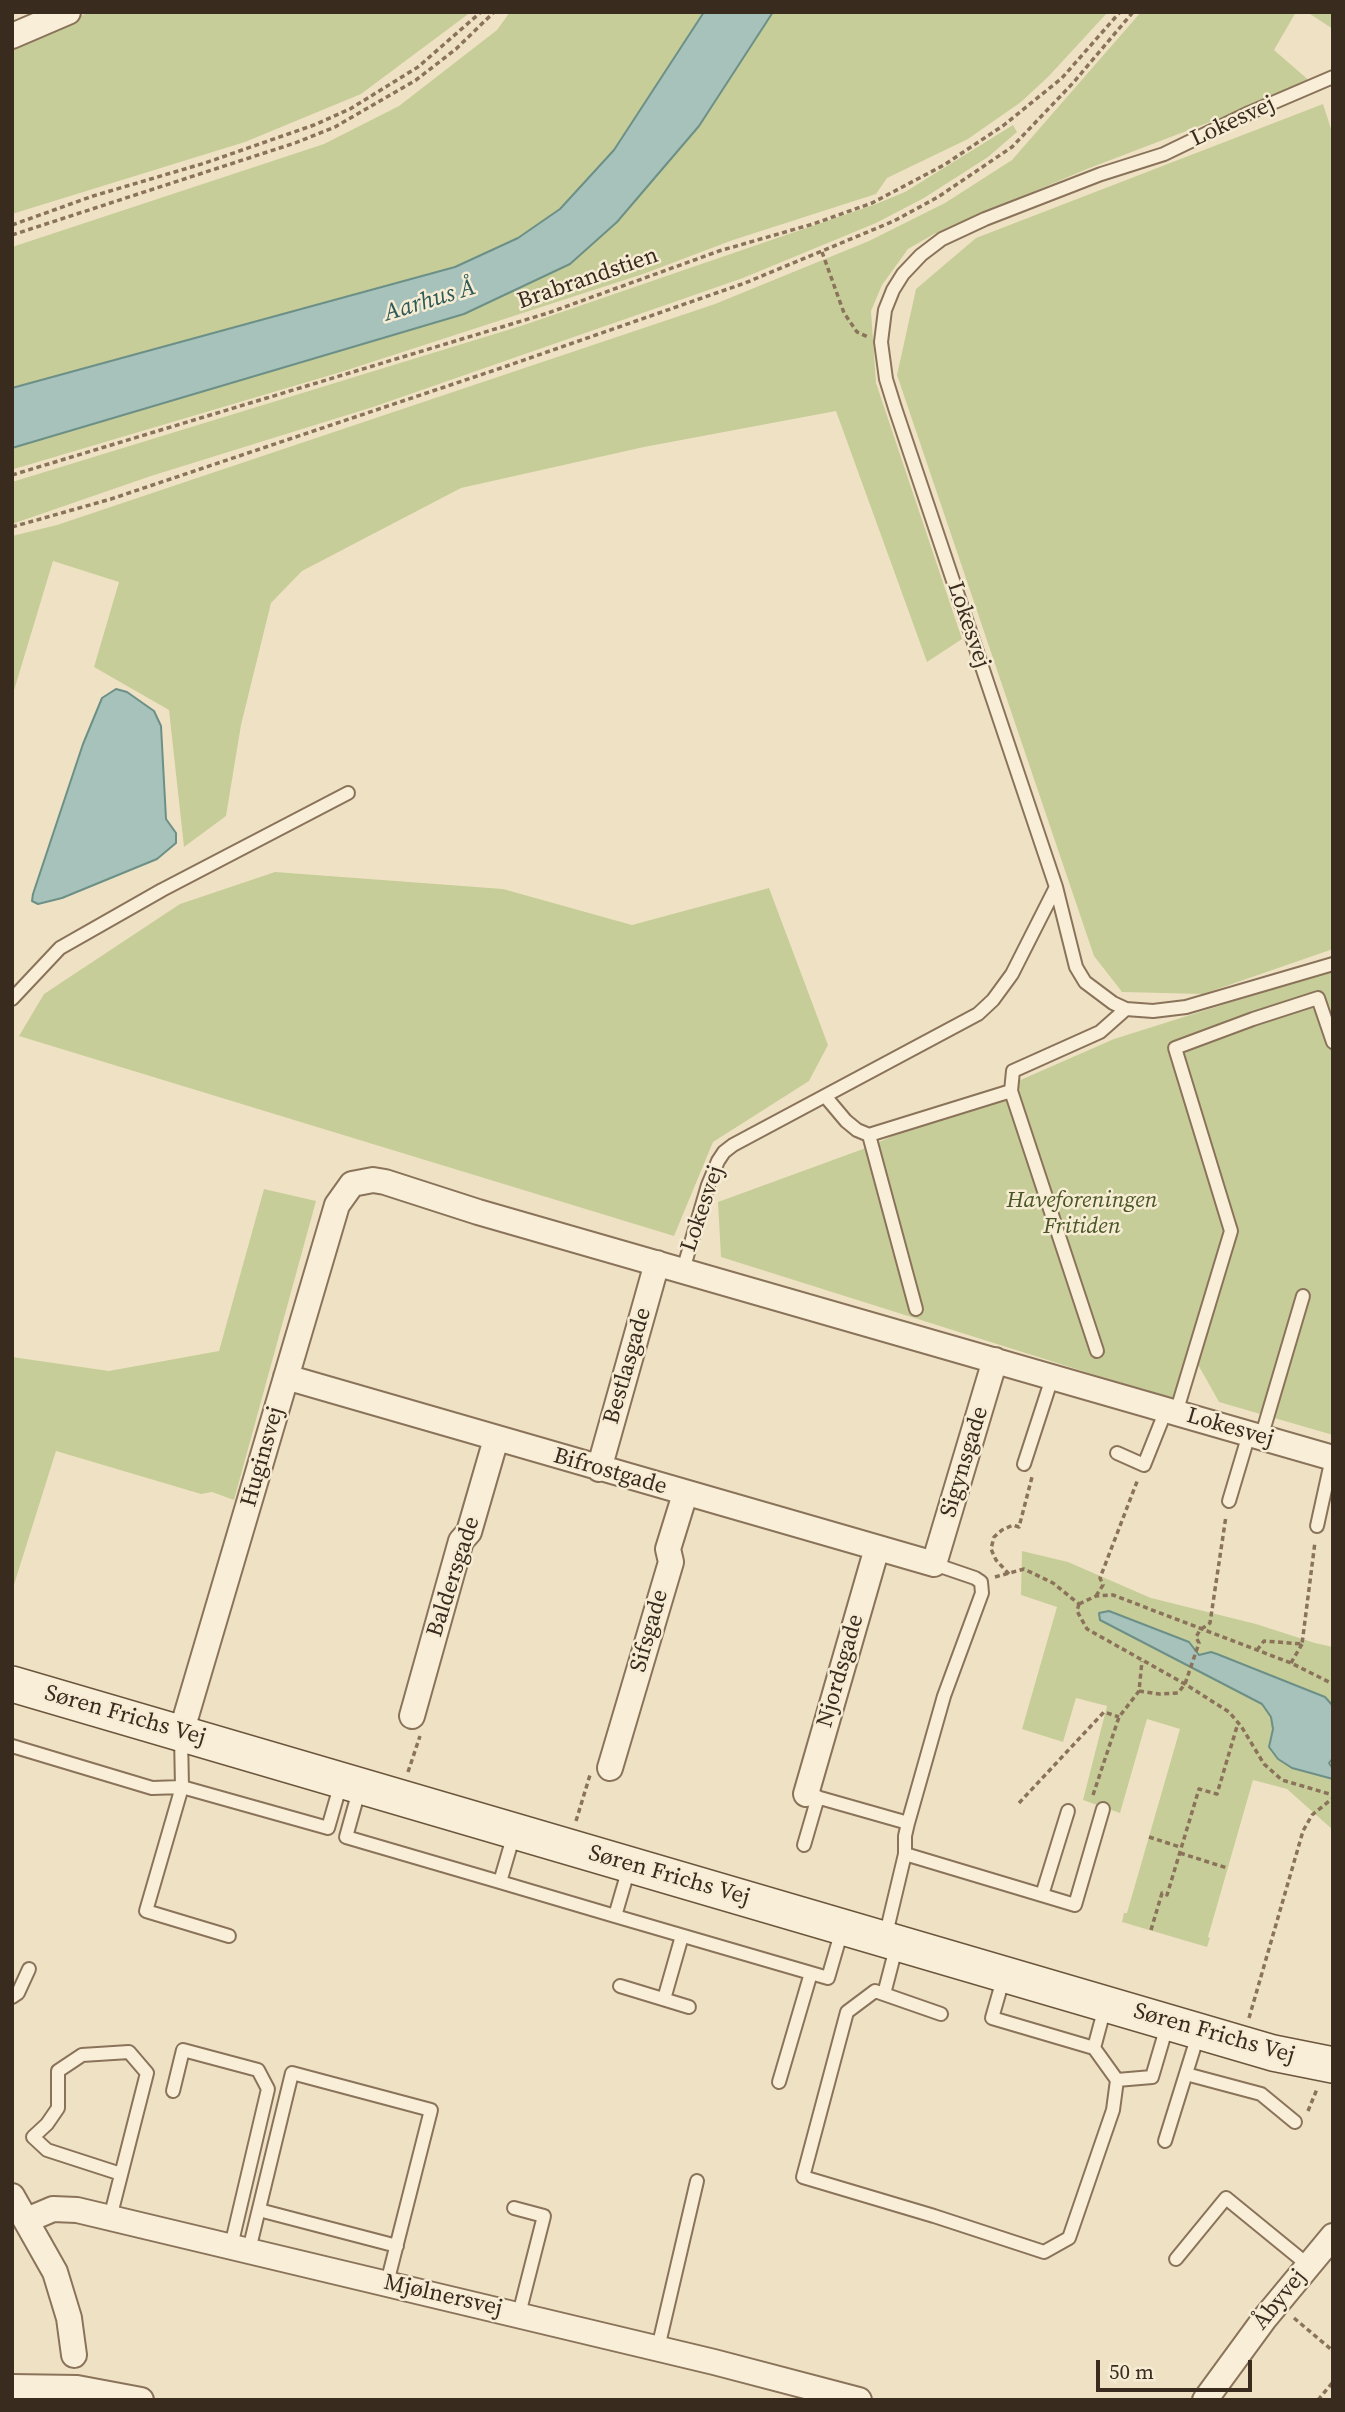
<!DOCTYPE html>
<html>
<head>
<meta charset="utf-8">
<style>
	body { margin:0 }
	#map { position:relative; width:1345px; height:2412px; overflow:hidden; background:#efe2c4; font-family:"Source Serif 4",serif }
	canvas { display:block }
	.frame { position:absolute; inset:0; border:14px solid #392b1e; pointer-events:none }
	.scale { position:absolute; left:1096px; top:2360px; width:156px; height:32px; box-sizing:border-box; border:4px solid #392b1e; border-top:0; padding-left:9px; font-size:21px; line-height:24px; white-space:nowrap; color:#392b1e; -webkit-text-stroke:5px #f6ecd4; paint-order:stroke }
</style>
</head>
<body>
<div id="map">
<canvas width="1345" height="2412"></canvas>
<div class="frame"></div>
<div class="scale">50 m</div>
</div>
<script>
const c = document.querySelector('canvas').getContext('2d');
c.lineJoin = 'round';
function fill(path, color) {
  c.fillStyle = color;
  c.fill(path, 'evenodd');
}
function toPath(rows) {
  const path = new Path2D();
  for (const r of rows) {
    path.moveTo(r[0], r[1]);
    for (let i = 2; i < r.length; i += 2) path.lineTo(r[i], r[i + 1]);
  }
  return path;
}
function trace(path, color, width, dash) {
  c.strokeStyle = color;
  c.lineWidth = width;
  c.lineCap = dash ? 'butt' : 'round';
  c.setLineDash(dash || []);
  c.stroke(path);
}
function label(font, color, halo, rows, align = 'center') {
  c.font = font + ' "Source Serif 4",serif';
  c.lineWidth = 5;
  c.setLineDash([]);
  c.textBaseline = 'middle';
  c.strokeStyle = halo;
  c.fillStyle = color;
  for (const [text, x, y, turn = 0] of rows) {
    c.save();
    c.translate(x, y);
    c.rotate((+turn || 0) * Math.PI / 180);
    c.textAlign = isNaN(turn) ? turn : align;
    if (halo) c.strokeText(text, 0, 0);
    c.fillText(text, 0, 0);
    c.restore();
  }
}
const green = toPath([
	[90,12,471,12,361,94,245,142,12,214,12,45],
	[510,12,704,12,614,150,560,209,518,238,455,267,12,388,12,247,324,144,399,106,497,30],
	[773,12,1108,12,1048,77,1021,102,968,139,887,178,876,194,733,240,643,274,341,372,14,469,12,448,464,314,699,126],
	[1141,12,1296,12,1274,50,1312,83,1087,169,934,234,908,249,882,285,871,311,876,383,962,639,927,662,836,411,644,447,461,488,302,571,271,603,241,725,226,816,184,847,169,710,94,667,119,582,53,561,12,697,12,536,57,525,715,304,869,241,945,203,1012,160],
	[1307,12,1333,12,1333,29],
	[1323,104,1333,135,1333,949,1203,994,1122,992,1094,956,897,375,916,289,976,238],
	[1013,125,1017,132,988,157,924,198,876,223,743,278,373,407,151,476,12,524,12,482,524,325,876,204,905,192],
	[275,872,503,889,632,925,769,888,828,1045,809,1081,713,1142,674,1236,19,1036,44,994,180,904],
	[1333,970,1333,1435,1219,1402,1196,1361,1184,1403,721,1257,718,1202,863,1149,1114,1039],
	[264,1189,316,1201,234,1500,212,1492,201,1494,56,1451,12,1591,12,1357,109,1371,219,1351],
	[1022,1551,1068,1562,1151,1598,1256,1624,1315,1643,1333,1647,1333,1830,1287,1789,1253,1780,1208,1937,1210,1938,1207,1947,1122,1922,1124,1913,1127,1913,1180,1729,1147,1719,1120,1813,1083,1800,1107,1706,1076,1698,1063,1742,1022,1729,1057,1607,1021,1595]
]);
const water = toPath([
	[704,12,773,12,699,126,617,222,570,264,464,314,12,448,12,388,455,267,518,238,560,209,614,150,704,12],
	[116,689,127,692,154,711,161,726,166,819,176,833,176,843,157,859,62,898,38,904,32,901,33,894,83,744,102,698,116,689],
	[1109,1611,1189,1642,1199,1655,1211,1652,1217,1654,1325,1697,1333,1706,1333,1758,1329,1763,1333,1769,1333,1779,1292,1768,1278,1759,1269,1747,1273,1729,1271,1717,1262,1704,1100,1620,1099,1613,1109,1611]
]);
const path = toPath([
	[12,225,93,196,205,163,314,125,350,109,418,67,481,12],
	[12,235,295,143,335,127,416,80,456,49,494,12],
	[822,252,844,313,857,332,868,337],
	[12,475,548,313,719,251,813,224,872,203,944,165,1004,125,1062,78,1120,12],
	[12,527,111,499,504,367,745,283,894,221,938,197,1012,147,1073,83,1133,12],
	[1009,1574,996,1560,991,1549,994,1537,1002,1530,1013,1525,1019,1527,1032,1477],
	[995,1577,1024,1569,1053,1583,1079,1604],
	[1096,1596,1103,1585,1100,1578,1138,1479],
	[1079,1604,1077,1611,1087,1629,1185,1684,1229,1712,1241,1726,1264,1764,1282,1780,1333,1795],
	[1079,1604,1096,1596,1113,1595,1291,1663,1333,1684],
	[1257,1650,1264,1641,1302,1644,1315,1542],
	[1291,1663,1302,1644],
	[1139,1691,1159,1694,1178,1693,1185,1684,1199,1643,1196,1637,1200,1630,1210,1623,1226,1516],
	[408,1772,420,1736],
	[1093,1795,1119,1717,1139,1691,1142,1661],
	[1019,1803,1104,1712,1119,1717],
	[576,1821,590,1775],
	[1149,1837,1180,1847],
	[1180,1853,1227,1868],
	[1151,1930,1162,1893,1167,1895,1199,1789,1217,1794,1238,1723],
	[1249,2018,1303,1831,1312,1815,1333,1798],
	[1308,2111,1317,2089],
	[1294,2318,1333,2351],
	[1318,2400,1333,2382]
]);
const lane = toPath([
	[1333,77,1249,113,1164,154,1101,174,985,219,942,239,921,255,903,274,893,290,885,310,881,342,886,379,895,408,1056,887,1076,967,1085,982,1113,1003,1126,1009,1153,1011,1186,1007,1333,964],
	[12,999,60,948,162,890,348,793],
	[1011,1091,1097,1351],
	[825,1096,846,1121,857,1130,869,1135,1011,1091,1013,1071,1100,1032,1126,1009],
	[869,1135,916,1309],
	[683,1270,708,1185,718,1161,724,1152,733,1145,978,1014,993,1000,1012,974,1056,887],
	[1176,1413,1231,1231,1175,1048,1253,1019,1318,998,1333,1042],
	[1261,1438,1303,1296],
	[1117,1453,1144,1465,1166,1410],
	[1024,1464,1052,1378],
	[1229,1501,1249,1434],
	[1317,1526,1332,1458],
	[12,1746,152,1788,182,1787,181,1736],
	[360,1787,346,1837,500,1882],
	[806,1794,908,1823],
	[514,1834,500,1882,615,1916,629,1868],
	[804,1845,818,1797],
	[905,1854,1075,1905,1103,1809],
	[1042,1895,1068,1811],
	[615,1916,828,1978,842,1930],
	[229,1936,146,1911,182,1787,328,1828,341,1783],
	[885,1938,905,1854,905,1836,908,1823,944,1696,982,1593,981,1582,975,1578,934,1564],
	[1004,1976,992,2018,1094,2048],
	[620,1986,689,2007],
	[884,1994,897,1944],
	[12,1997,18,1993,29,1969],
	[664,1999,682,1936],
	[1105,2007,1094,2048,1117,2080,1152,2077,1167,2026],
	[941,2014,875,1991,847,2012,803,2177,934,2216,1044,2252,1069,2238,1113,2110,1117,2080],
	[1186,2074,1261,2094,1295,2122],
	[779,2082,811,1973],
	[173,2091,183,2050,258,2070,268,2089,231,2246],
	[1165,2141,1198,2035],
	[514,2208,544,2216,519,2314],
	[259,2210,397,2246],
	[110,2218,147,2073,129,2052,82,2055,58,2071,58,2108,47,2124,33,2137,47,2150,121,2174],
	[249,2250,292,2073,431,2110,387,2283],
	[1176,2259,1226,2198,1308,2265],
	[658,2348,697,2181]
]);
const street = toPath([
	[12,36,68,12],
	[286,1377,934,1564,995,1360],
	[599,1469,657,1263],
	[412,1716,461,1541,469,1532,496,1439],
	[181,1733,337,1205,352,1184,373,1180,385,1182,478,1212,1333,1458],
	[610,1768,671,1562,668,1549,685,1494],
	[806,1794,877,1548],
	[12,2196,55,2272,69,2318,74,2355],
	[27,2220,53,2209,77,2210,714,2362,859,2400],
	[12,2387,77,2388,141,2400],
	[1205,2400,1265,2318,1333,2236]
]);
const secondary = toPath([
	[12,1684,1273,2053,1333,2065]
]);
const streetNames = [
	["Lokesvej",1233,122,-25],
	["Brabrandstien",588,279,-19],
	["Lokesvej",968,625,71],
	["Lokesvej",703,1209,-71],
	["Bestlasgade",628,1366,-74],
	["Lokesvej",1230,1428,16],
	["Huginsvej",263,1457,-74],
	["Sigynsgade",965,1462,-73],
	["Bifrostgade",610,1472,16],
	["Baldersgade",454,1577,-72],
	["Sifsgade",650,1631,-74],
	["Njordsgade",841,1671,-74],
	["Søren Frichs Vej",125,1716,16],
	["Søren Frichs Vej",669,1876,16],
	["Søren Frichs Vej",1214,2034,16],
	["Mjølnersvej",443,2296,13],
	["Åbyvej",1280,2300,-51]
];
const parkNames = [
	["Haveforeningen",1082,1201],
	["Fritiden",1082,1227]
];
const waterNames = [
	["Aarhus Å",430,301,-17]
];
fill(green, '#c7cd98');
fill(water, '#a6c2ba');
trace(water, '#6c9087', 2);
trace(lane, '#8a735a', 16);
trace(street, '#8a735a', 28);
trace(secondary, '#6b553d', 38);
trace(path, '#8a735a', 3.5, [5, 3.5]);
trace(lane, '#f9efd8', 12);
trace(street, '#f9efd8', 24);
trace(secondary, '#f9efd8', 35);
label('23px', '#392b1e', '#f6ecd4', streetNames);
label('italic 23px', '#4a5625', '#f6ecd4', parkNames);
label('italic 24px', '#2d5957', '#f6ecd4', waterNames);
</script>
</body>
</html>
